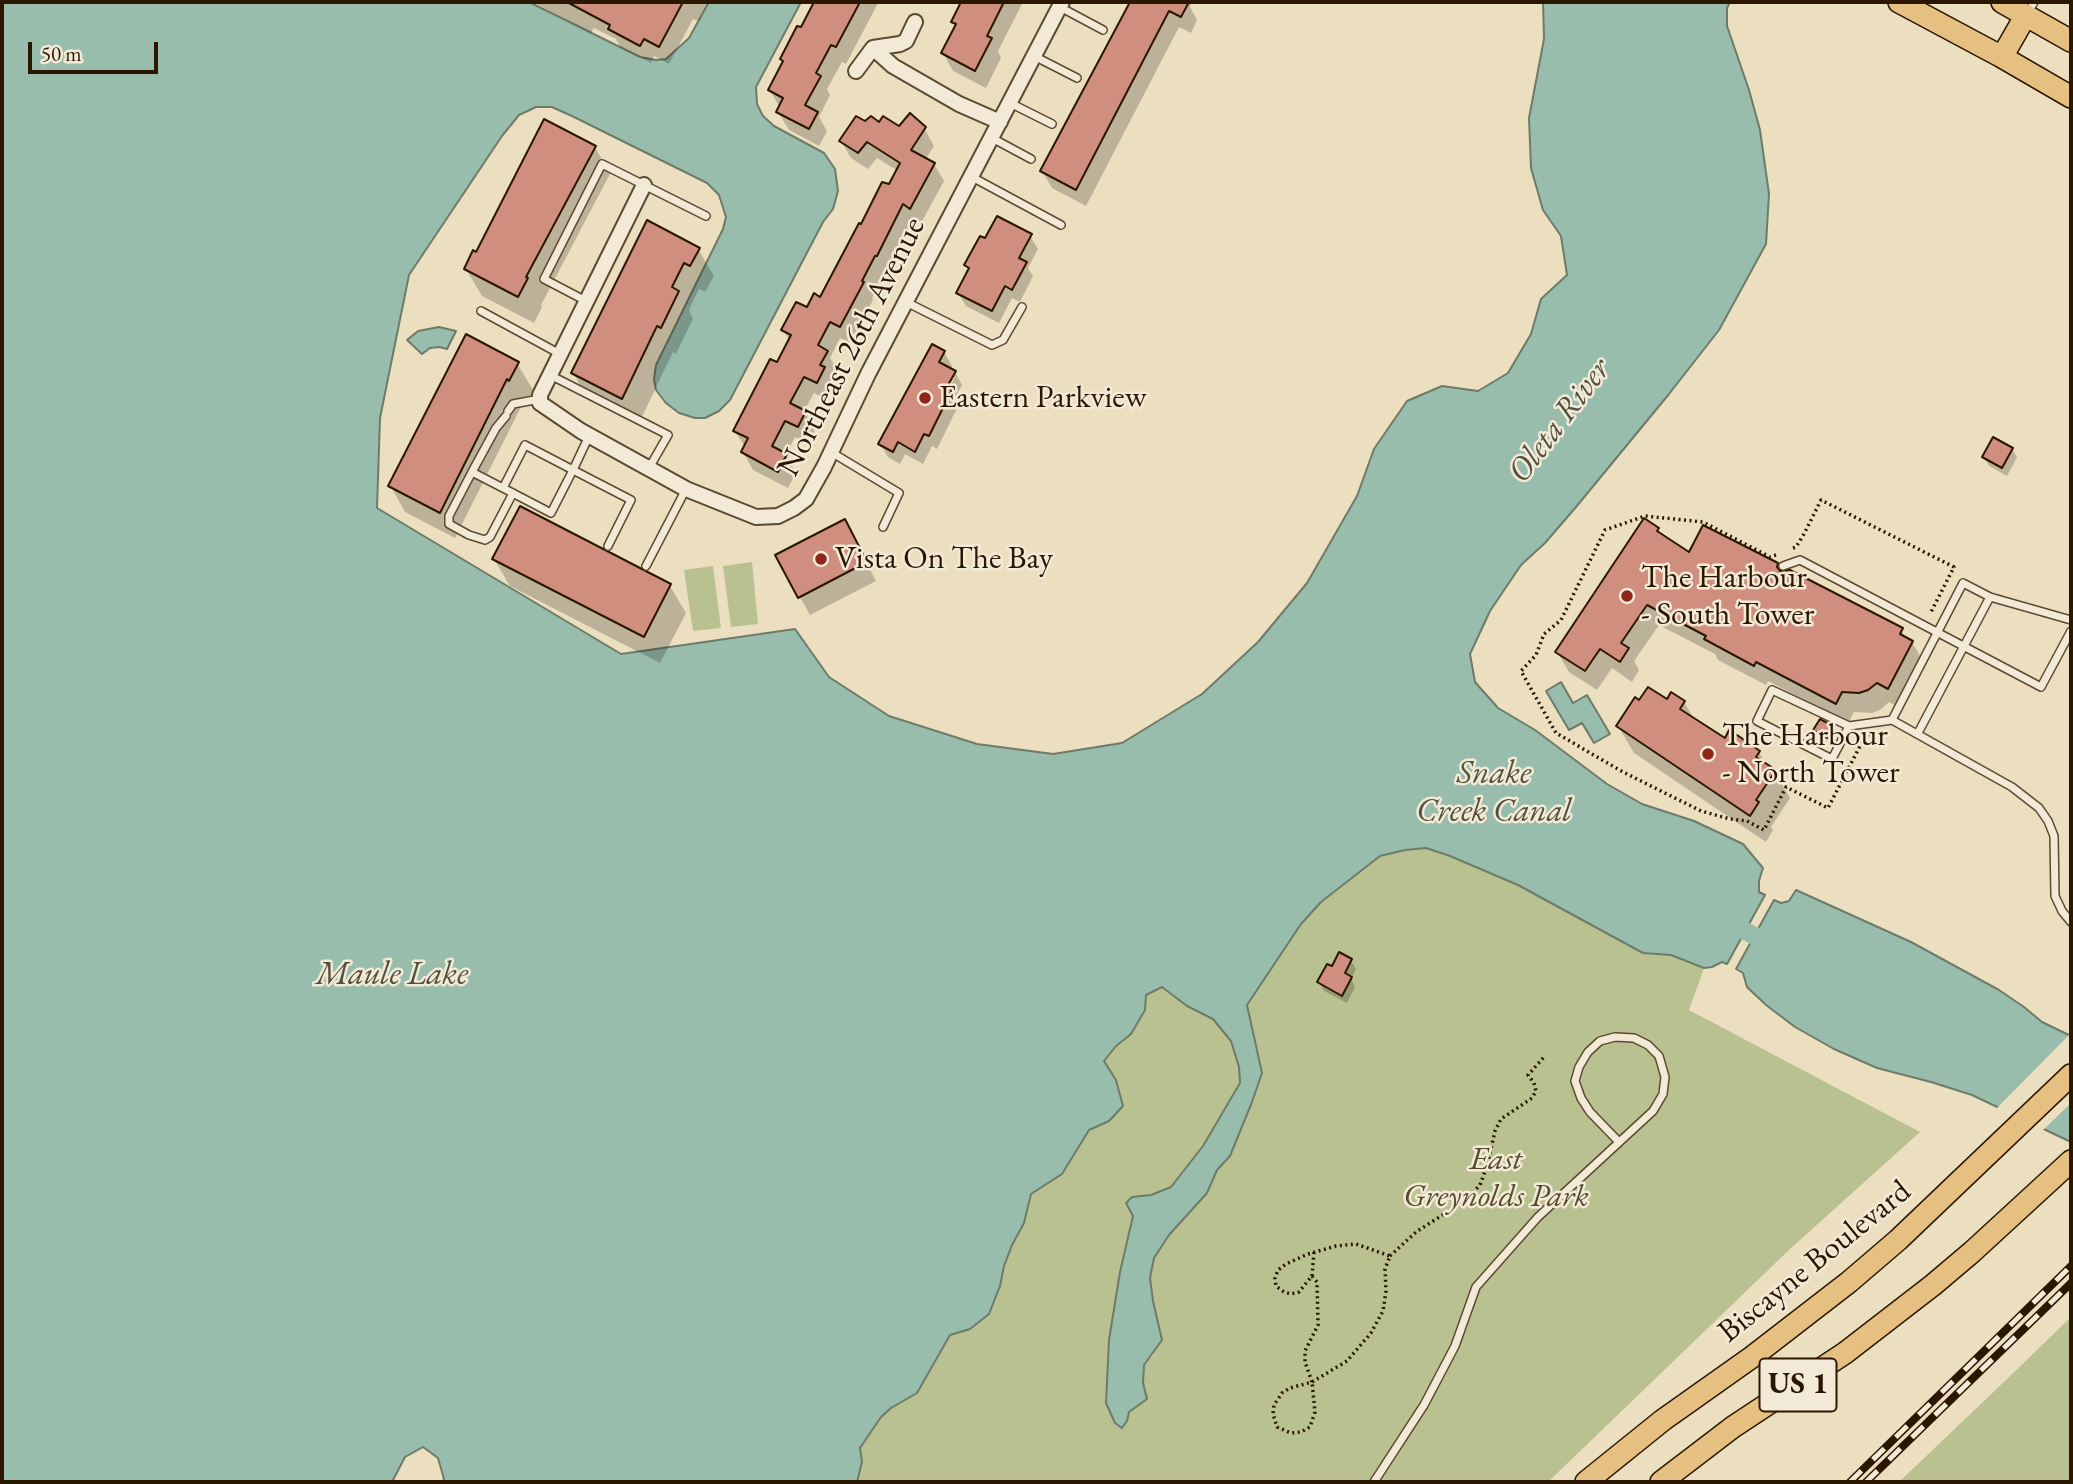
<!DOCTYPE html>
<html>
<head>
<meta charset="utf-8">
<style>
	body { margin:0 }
	#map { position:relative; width:2073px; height:1484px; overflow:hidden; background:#ebdfc0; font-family:"EB Garamond",serif }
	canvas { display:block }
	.frame { position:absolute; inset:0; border:4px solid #2b1700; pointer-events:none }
	.scale { position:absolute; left:28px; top:42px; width:130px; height:32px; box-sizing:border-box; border:4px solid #2b1700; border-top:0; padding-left:9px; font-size:21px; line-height:24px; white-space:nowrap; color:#2b1700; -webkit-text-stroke:5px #f2ead6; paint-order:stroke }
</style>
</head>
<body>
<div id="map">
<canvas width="2073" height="1484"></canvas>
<div class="frame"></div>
<div class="scale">50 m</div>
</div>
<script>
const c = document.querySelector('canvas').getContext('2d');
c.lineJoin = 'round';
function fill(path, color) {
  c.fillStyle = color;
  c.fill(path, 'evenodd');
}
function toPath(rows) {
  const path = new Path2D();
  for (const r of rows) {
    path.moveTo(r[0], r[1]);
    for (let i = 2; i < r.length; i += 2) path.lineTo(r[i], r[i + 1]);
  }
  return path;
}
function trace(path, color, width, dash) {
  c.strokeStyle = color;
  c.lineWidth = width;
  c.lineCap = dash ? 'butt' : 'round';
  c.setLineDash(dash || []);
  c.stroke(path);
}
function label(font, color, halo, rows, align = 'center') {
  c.font = font + ' "EB Garamond",serif';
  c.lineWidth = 5;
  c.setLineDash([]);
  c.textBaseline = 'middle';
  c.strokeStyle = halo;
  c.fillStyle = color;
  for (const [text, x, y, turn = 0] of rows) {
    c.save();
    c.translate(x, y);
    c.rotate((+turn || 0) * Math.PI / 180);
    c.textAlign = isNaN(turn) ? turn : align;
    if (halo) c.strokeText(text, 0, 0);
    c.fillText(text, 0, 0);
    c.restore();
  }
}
const green = toPath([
	[752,562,758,624,731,627,723,566],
	[713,566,721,628,693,631,684,570],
	[1426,848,1450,856,1518,885,1643,953,1671,955,1704,968,1689,1010,1920,1132,1790,1249,1548,1482,857,1482,862,1462,860,1448,881,1417,891,1408,917,1393,950,1335,970,1329,1000,1286,1004,1266,1012,1245,1024,1223,1031,1194,1062,1174,1089,1130,1109,1121,1116,1080,1104,1061,1116,1046,1131,1033,1145,1010,1146,995,1162,986,1187,1006,1213,1019,1231,1041,1239,1067,1240,1083,1203,1146,1171,1187,1151,1195,1132,1197,1133,1216,1120,1273,1123,1428,1127,1421,1129,1412,1147,1399,1143,1383,1144,1365,1153,1355,1159,1325,1153,1301,1150,1278,1154,1258,1169,1235,1207,1193,1217,1170,1230,1156,1252,1102,1262,1073,1247,1005,1301,924,1321,902,1380,856,1405,850],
	[2071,1317,2071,1482,1899,1482,2006,1380]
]);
const water = toPath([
	[2,2,529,2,640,57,656,60,666,59,689,38,709,2,801,2,756,87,757,104,763,116,774,126,824,153,835,169,838,191,833,209,823,222,730,400,719,411,705,418,695,418,679,413,666,403,656,390,654,379,656,365,723,229,726,217,719,195,707,183,574,117,552,107,536,107,519,115,502,136,409,275,380,418,377,508,621,654,795,629,829,677,889,716,977,744,1053,754,1122,743,1202,694,1258,642,1307,583,1357,496,1374,449,1407,401,1442,386,1478,391,1508,373,1531,334,1541,299,1567,275,1561,236,1543,210,1531,168,1529,118,1544,39,1543,2,1730,2,1727,8,1727,26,1749,90,1760,130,1769,194,1766,244,1719,330,1669,394,1576,507,1545,543,1521,565,1490,611,1470,654,1475,682,1498,708,1535,730,1607,784,1642,804,1694,821,1743,844,1763,868,1759,881,1759,892,1765,895,1727,964,1722,962,1712,967,1704,968,1671,955,1643,953,1518,885,1450,856,1426,848,1405,850,1380,856,1321,902,1301,924,1247,1005,1262,1073,1252,1102,1230,1156,1217,1170,1207,1193,1169,1235,1154,1258,1150,1278,1153,1301,1162,1340,1144,1365,1143,1383,1147,1399,1129,1412,1127,1421,1122,1428,1115,1423,1106,1403,1109,1340,1120,1272,1133,1216,1126,1203,1132,1197,1151,1195,1171,1187,1203,1146,1240,1083,1239,1067,1231,1041,1213,1019,1187,1006,1162,987,1146,995,1145,1010,1131,1034,1116,1046,1104,1061,1116,1080,1123,1106,1109,1121,1089,1130,1062,1174,1031,1194,1024,1223,1012,1245,1004,1266,1000,1286,989,1314,970,1329,950,1335,917,1393,891,1408,881,1417,860,1448,862,1462,857,1482,442,1482,444,1479,438,1458,423,1447,405,1457,392,1482,2,1482,2,2],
	[439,327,456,331,447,349,439,347,430,348,422,354,407,340,418,331,439,327],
	[1561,682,1573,703,1587,695,1610,734,1594,743,1582,723,1569,730,1546,691,1561,682],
	[1796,890,1911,942,1999,990,2024,1007,2042,1022,2071,1036,2071,1142,1972,1095,1931,1082,1877,1068,1834,1049,1795,1027,1766,1005,1747,987,1743,973,1736,969,1774,900,1781,903,1789,901,1796,890]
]);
const pier = toPath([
	[2071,1033,2071,1103,2041,1132,1995,1110]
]);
const shadow = toPath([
	[533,2,708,2,698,21,693,19,669,64,654,56,651,63,620,47,616,39,594,28,591,33],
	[816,2,876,2,877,5,846,64,842,62,827,89,830,95,819,117,827,131,819,146,789,130,778,112,780,108,770,90,784,64,781,59,801,30],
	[963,2,1023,2,998,51,1001,58,986,88,953,71,943,53,956,28,953,22],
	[1132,2,1192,2,1190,7,1197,20,1191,33,1179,27,1086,206,1052,188,1042,171],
	[865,123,880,124,899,128,924,128,934,146,925,160,934,164,944,181,920,225,913,220,887,273,885,272,872,298,873,300,850,343,840,338,830,358,837,369,831,380,834,386,827,400,814,393,804,411,815,430,808,443,795,437,786,455,796,473,788,488,753,470,743,452,745,447,735,431,777,365,790,341,783,330,821,299,862,226,890,186,898,171,877,158,868,169,851,158,841,141],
	[595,147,610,174,541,305,542,307,534,323,482,296,466,269,477,254],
	[647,223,698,249,714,276,705,292,699,289,689,310,693,319,676,354,673,352,638,425,589,400,573,373],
	[1030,236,1038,249,1028,268,1033,276,1020,302,1012,298,999,323,966,306,958,293,970,271,966,265,986,241],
	[944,352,952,366,949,370,955,372,962,385,955,398,959,404,937,449,932,446,923,464,905,454,900,464,888,457,880,444],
	[951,377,955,377,945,395,941,394],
	[517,363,533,390,525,406,522,405,455,538,405,512,390,485],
	[2012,449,2017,457,2007,476,1989,466,1984,457],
	[1658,529,1662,536,1690,555,1776,565,1781,573,1901,630,1907,640,1912,642,1924,663,1900,708,1889,702,1880,710,1872,713,1854,712,1848,723,1768,681,1766,685,1718,660,1715,654,1659,625,1634,661,1639,670,1632,682,1612,668,1597,690,1569,672,1557,652],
	[854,539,876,581,810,615,777,556],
	[494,559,670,586,686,613,660,663,510,586],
	[1640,702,1684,702,1694,719,1725,740,1759,752,1767,767,1774,771,1790,798,1771,827,1773,830,1766,842,1634,753,1618,726],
	[1832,727,1834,731,1830,741,1817,734,1815,730],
	[1351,961,1356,969,1351,979,1355,987,1347,1003,1324,991,1319,982,1333,969]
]);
const canal = toPath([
	[1726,921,1776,947]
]);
const building = toPath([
	[567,2,683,2,659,47,644,39,640,46,608,29,610,25,567,2],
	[814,2,860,2,836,47,831,45,816,73,821,76,805,105,818,112,809,129,776,112,783,98,768,90,783,61,780,59,797,26,801,27,814,2],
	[961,2,1004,2,987,36,992,38,975,71,941,53,956,24,951,22,961,2],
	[1130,2,1189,2,1181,17,1169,11,1076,190,1040,171,1130,2],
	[910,113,926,127,911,150,935,163,910,209,903,204,877,256,875,256,862,281,864,282,840,327,830,322,818,345,828,351,820,365,825,367,817,383,804,377,790,403,806,411,798,427,785,421,772,446,787,454,778,472,741,452,748,438,733,431,770,359,777,362,791,335,781,330,796,302,807,307,814,293,820,297,859,223,861,224,882,182,889,184,900,163,867,142,858,153,839,141,856,116,865,121,871,116,879,122,883,116,899,126,910,113],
	[544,119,596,146,526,277,528,278,518,297,464,269,473,250,476,252,544,119],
	[997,216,1032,234,1019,258,1027,262,1012,290,1005,286,992,311,956,293,969,268,964,265,980,236,985,238,997,216],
	[647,220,700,248,690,266,684,263,672,287,679,291,661,328,657,326,622,399,571,373,647,220],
	[466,334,519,362,509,381,507,379,440,513,388,486,466,334],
	[932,344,945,351,939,362,956,371,947,387,952,390,929,436,924,434,915,452,898,442,893,452,878,444,932,344],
	[1993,437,2013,448,2002,468,1982,457,1993,437],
	[520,506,671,584,644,637,492,559,520,506],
	[1644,518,1659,528,1657,531,1689,552,1703,525,1778,563,1777,567,1780,571,1790,570,1903,628,1900,634,1913,641,1888,689,1877,683,1868,690,1859,693,1842,692,1836,704,1756,662,1754,666,1704,639,1706,636,1647,605,1621,643,1629,648,1620,662,1600,649,1585,671,1555,652,1644,518],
	[845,519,867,562,798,598,775,555,845,519],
	[1648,687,1667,699,1671,692,1685,701,1680,709,1725,738,1729,730,1740,737,1760,751,1756,757,1776,770,1756,800,1759,802,1750,816,1616,726,1635,697,1639,700,1648,687],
	[1820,719,1833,726,1827,738,1813,730,1820,719],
	[1339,952,1352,959,1345,973,1352,977,1342,996,1317,982,1327,964,1332,966,1339,952]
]);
const path = toPath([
	[1793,548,1796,547,1804,534,1821,500,1954,567,1930,614],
	[1776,555,1770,557,1703,522,1645,516,1605,530,1561,620,1544,634,1536,655,1521,671,1556,733,1623,772,1701,811,1730,819,1747,821,1764,830,1786,787,1828,808,1859,748,1864,740,1872,735],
	[1390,1256,1416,1232,1466,1200,1480,1185,1487,1166,1495,1131,1501,1119,1532,1098,1536,1091,1534,1083,1528,1075,1545,1056],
	[1312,1276,1314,1252],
	[1312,1382,1305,1362,1305,1351,1318,1325,1317,1282,1312,1276,1299,1292,1291,1294,1284,1292,1276,1286,1275,1278,1278,1270,1286,1264,1308,1254,1336,1246,1356,1244,1390,1256,1385,1269,1386,1291,1383,1311,1371,1333,1347,1361,1312,1382,1290,1388,1282,1393,1274,1405,1273,1414,1277,1427,1291,1433,1301,1432,1310,1427,1315,1412,1312,1382]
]);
const service = toPath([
	[1060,7,1103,30],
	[2027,15,2034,2],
	[1034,56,1077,78],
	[1010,103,1052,124],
	[992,138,1031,159],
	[972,177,1061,225],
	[586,301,544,279,602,164,706,216],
	[906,302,992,345,1003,340,1022,307],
	[481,311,560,354],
	[550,375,668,435,649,468],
	[508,411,513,404,540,399],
	[589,436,573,470,525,445,503,488,551,513,573,470,631,500,608,546],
	[831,452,899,493,883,527],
	[472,472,496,428,506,416],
	[503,488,472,472,449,516,449,524,469,535,485,540,490,537,513,493],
	[646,566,686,489],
	[1783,566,1800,560,2041,687,2071,631],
	[1990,597,2071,620],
	[1892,720,1963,583,1990,597,1918,733],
	[1892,720,2012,787,2039,808,2048,821,2054,836,2055,896,2062,911,2071,922],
	[1849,726,1832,759,1757,721,1772,690,1849,726,1892,720],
	[1374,1482,1424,1405,1455,1346,1476,1287,1538,1217,1653,1111,1663,1094,1665,1077,1659,1056,1648,1045,1634,1038,1615,1037,1600,1041,1588,1052,1579,1067,1575,1081,1581,1098,1590,1112,1619,1142]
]);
const minor = toPath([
	[873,48,893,66,959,104,1000,122],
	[856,71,873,48,900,44,906,41,915,22],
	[644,185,540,395,540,403,581,431,686,489,756,517,778,516,794,508,806,499,824,467,868,374,1062,2]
]);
const primary = toPath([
	[1899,2,2002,57,2071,97],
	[2002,2,2071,41],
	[2002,57,2026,15],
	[1586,1482,1663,1420,1752,1357,1849,1282,1898,1240,2071,1075],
	[1661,1482,1733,1427,1845,1353,1933,1285,1972,1252,2071,1161]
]);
const rail = toPath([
	[1850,1482,2071,1266],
	[1866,1482,2071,1283]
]);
const markers = [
	[925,398,7,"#8f2418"],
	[821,559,7,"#8f2418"],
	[1627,596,7,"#8f2418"],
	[1708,754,7,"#8f2418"]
];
const shields = [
	[1798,1385,77]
];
const shieldNames = [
	["US 1",1798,1385]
];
const streetNames = [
	["Northeast 26th Avenue",852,347,-63],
	["Biscayne Boulevard",1815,1262,-39]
];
const poiNames = [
	["Eastern Parkview",939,398],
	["Vista On The Bay",835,559],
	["The Harbour",1641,578],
	["- South Tower",1641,615],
	["The Harbour",1722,736],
	["- North Tower",1722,773]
];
const parkNames = [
	["East",1496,1160],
	["Greynolds Park",1496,1197]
];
const waterNames = [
	["Oleta River",1560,421,-53],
	["Snake",1494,774],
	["Creek Canal",1494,812],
	["Maule Lake",392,975]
];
fill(green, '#bac191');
fill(water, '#99bdad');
trace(water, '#6d7b68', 2);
fill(pier, '#ebdfc0');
fill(shadow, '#0003');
trace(canal, '#99bdad', 18);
fill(building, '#d08e7f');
trace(building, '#2b1700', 2);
trace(service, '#5b4930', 10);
trace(minor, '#5b4930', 18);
trace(primary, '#2b1700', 24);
trace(path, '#2b1700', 3.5, [2, 3.5]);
trace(service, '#f2ead6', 7);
trace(minor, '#f2ead6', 14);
trace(primary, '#e6c080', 21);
trace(rail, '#2b1700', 8);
trace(rail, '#f2ead6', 5, [16]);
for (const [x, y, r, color] of markers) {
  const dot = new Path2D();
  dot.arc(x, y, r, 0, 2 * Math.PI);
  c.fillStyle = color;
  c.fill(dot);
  trace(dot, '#f2ead6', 2.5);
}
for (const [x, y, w] of shields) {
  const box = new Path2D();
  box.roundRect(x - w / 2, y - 26.5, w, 53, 5);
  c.fillStyle = '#f2ead6';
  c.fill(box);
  trace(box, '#2b1700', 2);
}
label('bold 30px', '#2b1700', null, shieldNames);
label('32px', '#2b1700', '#f2ead6', streetNames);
label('32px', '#2b1700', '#f2ead6', poiNames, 'left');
label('italic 32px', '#564a2c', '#f2ead6', parkNames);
label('italic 33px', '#52513d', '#f2ead6', waterNames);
</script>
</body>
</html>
